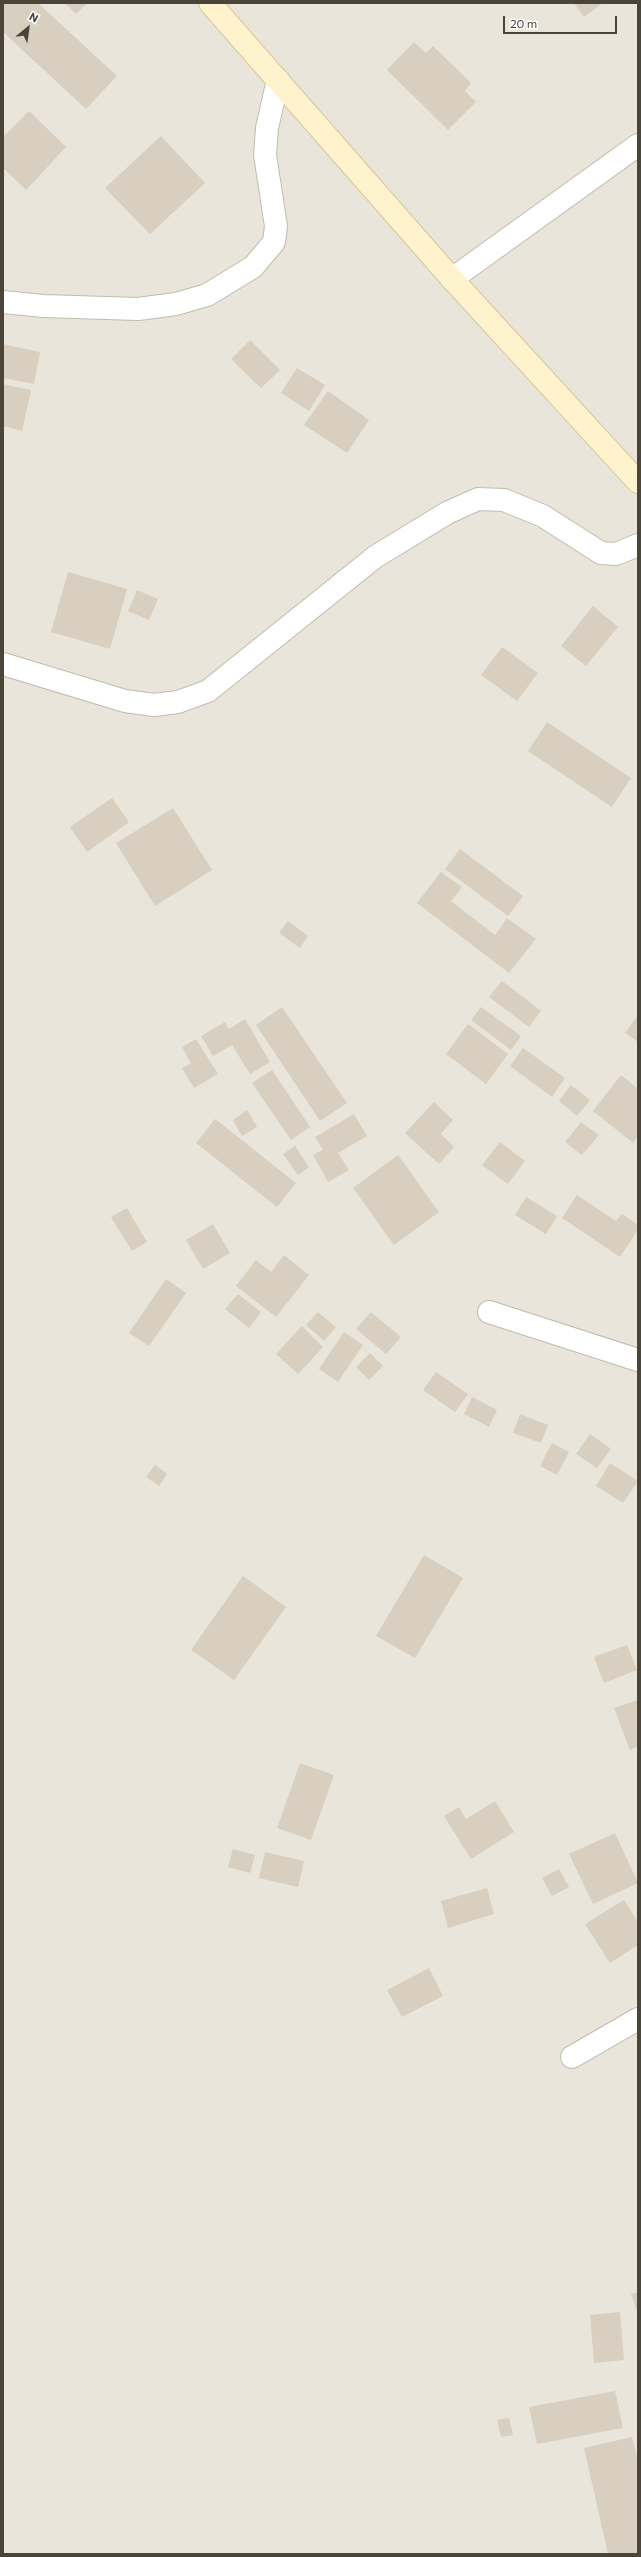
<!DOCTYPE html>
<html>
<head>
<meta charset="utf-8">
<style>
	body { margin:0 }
	#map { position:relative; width:641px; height:2557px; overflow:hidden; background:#f6f3ec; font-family:Commissioner,sans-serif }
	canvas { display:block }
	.frame { position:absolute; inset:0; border:4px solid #4b4439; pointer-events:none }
	.north { position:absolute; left:8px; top:8px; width:40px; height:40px; -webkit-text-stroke:3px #fff; paint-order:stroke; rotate:29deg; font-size:11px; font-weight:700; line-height:16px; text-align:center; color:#4b4439 }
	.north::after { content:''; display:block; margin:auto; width:14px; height:18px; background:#4b4439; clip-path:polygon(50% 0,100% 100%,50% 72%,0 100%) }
	.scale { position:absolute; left:503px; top:16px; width:114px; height:18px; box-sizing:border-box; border:2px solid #4b4439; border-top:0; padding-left:5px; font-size:12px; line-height:14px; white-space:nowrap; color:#4b4439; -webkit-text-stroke:3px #fff; paint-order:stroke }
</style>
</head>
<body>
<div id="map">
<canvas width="641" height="2557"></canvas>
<div class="frame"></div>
<div class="north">N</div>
<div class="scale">20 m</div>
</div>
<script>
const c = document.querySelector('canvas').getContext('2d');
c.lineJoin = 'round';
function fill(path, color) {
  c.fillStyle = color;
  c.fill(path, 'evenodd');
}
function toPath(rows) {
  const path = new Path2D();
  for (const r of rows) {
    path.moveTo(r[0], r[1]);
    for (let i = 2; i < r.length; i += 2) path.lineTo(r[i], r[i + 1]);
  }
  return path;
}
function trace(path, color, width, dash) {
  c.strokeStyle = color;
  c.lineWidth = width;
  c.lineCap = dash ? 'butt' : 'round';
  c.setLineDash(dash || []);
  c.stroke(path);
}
const residential = toPath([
	[3,3,638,3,638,2554,3,2554]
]);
const building = toPath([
	[3,3,38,3,117,76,86,109,3,32],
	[65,3,87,3,76,14],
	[574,3,603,3,584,17],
	[414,42,426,53,433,46,471,83,465,91,476,102,448,130,387,70],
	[29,111,66,147,26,190,3,168,3,137],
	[161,136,205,183,150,234,105,188],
	[250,340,280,370,261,388,231,359],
	[3,344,40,352,34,384,3,378],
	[297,368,325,385,309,411,281,393],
	[3,384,31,390,22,431,3,426],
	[328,391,369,420,347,453,304,425],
	[68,572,127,589,110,649,51,632],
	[137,590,158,599,149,620,128,611],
	[593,606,618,627,586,666,561,646],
	[502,647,538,673,517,701,481,675],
	[547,722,631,778,612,807,528,751],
	[112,798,129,822,87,852,70,827],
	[173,808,212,870,155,906,116,843],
	[460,849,523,896,508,916,445,869],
	[441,872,462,887,451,901,495,935,507,918,536,939,509,973,417,903],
	[288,921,308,936,300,948,279,933],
	[502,981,541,1011,529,1027,489,997],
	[282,1007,347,1103,320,1121,256,1025],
	[481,1007,521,1036,511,1050,471,1020],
	[638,1015,638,1042,625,1033],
	[245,1019,270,1062,250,1074,232,1045,213,1056,201,1036,225,1022,229,1029],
	[468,1024,508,1054,486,1084,446,1054],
	[196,1039,218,1074,194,1088,182,1068,191,1063,182,1047],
	[523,1048,565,1078,552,1097,510,1066],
	[272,1070,310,1127,291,1140,252,1083],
	[621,1075,638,1089,638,1136,633,1143,593,1111],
	[571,1085,590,1100,577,1116,559,1101],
	[434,1102,453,1120,441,1134,454,1147,439,1164,405,1133],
	[247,1110,257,1127,242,1136,233,1120],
	[354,1114,367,1136,338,1153,349,1170,328,1182,313,1155,323,1150,315,1137],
	[215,1119,296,1183,277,1207,196,1143],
	[581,1122,599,1135,582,1155,565,1142],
	[500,1142,525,1161,508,1184,482,1165],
	[295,1146,309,1167,298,1175,283,1154],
	[398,1155,439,1212,394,1245,353,1188],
	[577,1195,616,1221,622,1214,638,1225,638,1230,620,1257,562,1218],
	[526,1197,557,1216,546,1234,515,1215],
	[127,1208,147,1242,132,1251,111,1217],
	[213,1224,230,1253,203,1269,186,1240],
	[284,1255,309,1275,276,1317,236,1286,256,1260,271,1272],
	[166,1279,186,1293,149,1346,129,1333],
	[238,1294,261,1312,249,1328,225,1309],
	[318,1312,336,1327,324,1341,306,1325],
	[371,1312,401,1337,386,1354,356,1329],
	[302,1326,323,1347,298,1374,276,1354],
	[344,1332,363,1345,338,1382,319,1369],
	[370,1353,383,1366,369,1380,356,1367],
	[436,1372,468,1394,455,1412,423,1390],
	[472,1397,497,1410,489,1427,464,1414],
	[520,1414,548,1425,541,1443,513,1433],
	[590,1434,611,1449,597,1468,576,1454],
	[552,1443,569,1452,557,1475,540,1466],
	[610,1463,638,1481,623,1503,596,1486],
	[155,1465,167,1474,159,1486,146,1477],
	[424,1555,463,1578,415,1658,376,1636],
	[243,1576,286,1607,234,1680,191,1650],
	[627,1645,637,1670,604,1683,594,1657],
	[638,1700,638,1746,630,1750,614,1708],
	[300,1763,334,1775,311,1840,277,1828],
	[495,1801,514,1832,471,1859,444,1816,459,1807,466,1819],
	[615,1833,638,1883,593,1904,569,1854],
	[233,1849,255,1855,250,1873,228,1867],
	[265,1852,304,1861,298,1887,259,1878],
	[559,1869,569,1887,552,1896,542,1878],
	[487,1888,494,1914,448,1928,441,1901],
	[624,1900,638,1922,638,1945,610,1963,585,1924],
	[429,1968,443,1996,402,2017,387,1990],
	[638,2292,638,2314,631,2294],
	[620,2312,624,2360,594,2363,590,2315],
	[615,2391,623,2428,537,2444,529,2407],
	[509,2418,513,2435,501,2437,497,2420],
	[632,2437,638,2462,638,2554,608,2554,584,2448]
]);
const minor = toPath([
	[452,279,638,145],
	[3,302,43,306,138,309,176,304,207,295,253,267,274,242,276,226,265,155,267,128,278,80],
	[3,664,125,701,154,705,178,702,208,691,375,557,447,513,478,499,504,500,543,516,601,553,616,554,638,545],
	[489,1312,638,1360],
	[572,2057,638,2019]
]);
const secondary = toPath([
	[210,3,452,279,638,482]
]);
fill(residential, '#eae5da');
fill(building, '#d8cfc1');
trace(minor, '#c2bbae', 24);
trace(secondary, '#d6c79b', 24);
trace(minor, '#fff', 22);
trace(secondary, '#fff3cd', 22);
</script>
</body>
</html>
